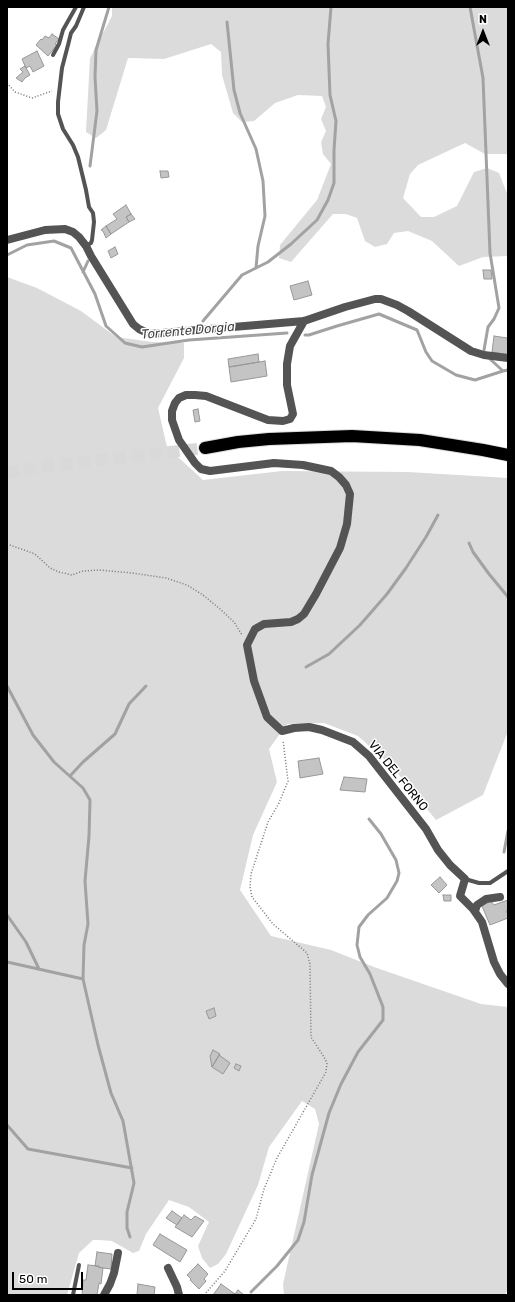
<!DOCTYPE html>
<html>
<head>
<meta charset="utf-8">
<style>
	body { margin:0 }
	#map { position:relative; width:515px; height:1302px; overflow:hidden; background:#fff; font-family:Rubik,sans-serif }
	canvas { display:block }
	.frame { position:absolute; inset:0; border:8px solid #000; pointer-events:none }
	.north { position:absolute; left:463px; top:12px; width:40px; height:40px; -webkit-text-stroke:3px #fff; paint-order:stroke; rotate:0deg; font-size:11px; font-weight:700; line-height:16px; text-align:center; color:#000 }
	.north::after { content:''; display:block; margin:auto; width:14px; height:18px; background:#000; clip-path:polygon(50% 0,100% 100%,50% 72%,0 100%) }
	.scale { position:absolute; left:12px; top:1272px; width:71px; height:18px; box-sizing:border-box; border:2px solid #000; border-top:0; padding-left:5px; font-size:12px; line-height:14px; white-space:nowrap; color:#000; -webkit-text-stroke:3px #fff; paint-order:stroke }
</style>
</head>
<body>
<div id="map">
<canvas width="515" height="1302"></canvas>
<div class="frame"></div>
<div class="north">N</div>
<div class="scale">50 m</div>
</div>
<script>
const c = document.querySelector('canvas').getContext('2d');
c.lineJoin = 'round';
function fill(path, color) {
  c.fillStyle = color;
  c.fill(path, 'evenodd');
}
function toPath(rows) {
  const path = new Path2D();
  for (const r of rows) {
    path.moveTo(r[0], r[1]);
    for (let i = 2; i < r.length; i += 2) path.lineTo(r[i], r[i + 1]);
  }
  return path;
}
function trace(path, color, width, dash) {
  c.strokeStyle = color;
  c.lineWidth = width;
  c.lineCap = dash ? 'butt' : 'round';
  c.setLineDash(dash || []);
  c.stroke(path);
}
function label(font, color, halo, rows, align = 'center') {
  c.font = font + ' Rubik,sans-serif';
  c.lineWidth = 3;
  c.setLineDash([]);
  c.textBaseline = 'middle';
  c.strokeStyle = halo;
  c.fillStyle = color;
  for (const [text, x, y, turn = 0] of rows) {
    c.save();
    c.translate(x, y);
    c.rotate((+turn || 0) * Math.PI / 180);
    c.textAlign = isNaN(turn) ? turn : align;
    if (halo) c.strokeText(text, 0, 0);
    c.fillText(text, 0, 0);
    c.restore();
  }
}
const green = toPath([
	[112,7,508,7,508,154,485,154,465,143,418,165,410,174,403,198,421,217,434,217,457,206,474,172,487,168,499,173,508,196,507,222,508,224,508,256,483,257,459,266,432,241,408,231,394,233,387,244,375,247,365,241,357,218,346,214,333,214,291,262,279,258,280,245,317,200,331,164,323,154,321,142,326,131,321,119,326,107,322,96,298,95,275,103,254,121,242,122,233,113,222,75,221,52,211,44,164,59,128,58,106,130,96,138,86,132,90,58,112,16],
	[7,277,37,288,81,311,116,337,152,342,184,343,184,358,158,408,167,447,203,480,282,471,408,472,508,478,508,731,483,795,436,820,391,765,358,736,324,723,287,724,269,749,277,782,253,835,240,890,271,936,331,950,374,967,481,1004,508,1007,508,1288,505,1295,284,1295,283,1284,319,1124,315,1109,302,1101,269,1147,258,1185,226,1254,218,1264,210,1268,202,1258,198,1246,209,1222,189,1207,169,1200,146,1234,139,1251,133,1253,112,1241,99,1240,93,1240,79,1253,67,1295,7,1295]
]);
const stream = toPath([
	[470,7,483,78,490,253,499,308,494,319,488,327,484,350],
	[227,22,234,90,240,113,256,149,263,181,265,216,258,246,256,268],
	[90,166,97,111,95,77,96,50,109,7],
	[7,255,27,245,54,241,71,248,95,294,106,326,125,343,142,347,189,340,287,333],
	[83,272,88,261],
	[203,321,242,275,268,262,291,244,317,220,328,200,334,183,334,150,336,121,330,95,328,44,331,7],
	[305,335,309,335,337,326,379,314,417,330,426,352,432,361,456,375,475,380,503,371,508,370],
	[490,359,503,371],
	[469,543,473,552,489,574,508,597],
	[306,667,329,654,360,625,387,594,406,568,426,537,438,515],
	[7,686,33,735,54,762,83,788,90,800,89,836,85,881,88,924,84,945,83,979,98,1045,111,1093,123,1121,134,1183,127,1212,127,1228,130,1237],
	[70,776,83,762,115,734,129,704,146,686],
	[504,852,508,831],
	[7,915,26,942,39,969],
	[7,962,83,979],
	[7,1125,28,1149,132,1168],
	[251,1292,277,1266,298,1240,304,1222,312,1175,329,1113,341,1084,358,1052,383,1020,383,1007,370,974,360,957,357,945,359,927,368,915,387,898,397,881,399,873,396,860,381,834,369,819]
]);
const building = toPath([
	[52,34,59,39,55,44,57,45,48,56,36,45,41,39,42,40,45,36,49,38,52,34],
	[37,51,44,66,33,72,30,66,26,68,22,59,37,51],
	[25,66,30,75,25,78,22,82,16,78,23,72,20,69,25,66],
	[160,171,168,171,169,177,161,178,160,171],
	[126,205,131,214,126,217,129,222,111,234,106,226,117,219,113,214,126,205],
	[131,214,135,219,129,222,126,217,131,214],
	[106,226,111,234,106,238,103,231,101,230,106,226],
	[115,247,118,254,111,258,108,251,115,247],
	[483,270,491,270,492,279,484,279,483,270],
	[308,281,312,295,294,300,290,286,308,281],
	[494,336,507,338,508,336,508,355,492,352,494,336],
	[258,354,259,362,229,367,228,359,258,354],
	[265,361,267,376,231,382,229,367,265,361],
	[198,409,200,421,195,422,193,410,198,409],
	[319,758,323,774,300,778,298,761,319,758],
	[344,777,367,779,365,792,340,790,344,777],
	[440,877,447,885,439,893,431,885,440,877],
	[443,895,451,895,451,901,444,901,443,895],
	[508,900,508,910,506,911,508,914,508,918,490,925,482,906,491,901,494,905,508,900],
	[214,1008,216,1016,209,1019,206,1011,214,1008],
	[213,1050,220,1054,212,1067,210,1056,213,1050],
	[219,1055,230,1063,223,1074,212,1067,219,1055],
	[236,1064,241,1066,239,1071,234,1068,236,1064],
	[172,1211,182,1218,177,1225,166,1218,172,1211],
	[184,1215,191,1220,195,1216,204,1221,192,1237,175,1227,184,1215],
	[160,1234,187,1250,180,1262,153,1245,160,1234],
	[97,1252,112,1254,111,1269,103,1268,95,1266,97,1252],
	[198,1264,208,1274,204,1279,206,1281,199,1289,190,1280,191,1279,187,1275,198,1264],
	[88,1265,99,1266,98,1267,103,1268,101,1284,99,1283,97,1295,82,1295,83,1280,86,1280,88,1265],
	[138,1284,155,1287,154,1295,137,1295,138,1284],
	[221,1284,235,1294,213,1295,221,1284],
	[238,1290,244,1295,235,1294,238,1290]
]);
const highwayTunnel = toPath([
	[7,473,45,466,205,448]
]);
const path = toPath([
	[7,83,15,92,32,98,52,91],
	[7,544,35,554,50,568,59,572,72,575,83,571,99,570,132,573,166,578,187,585,203,595,220,609,234,622,242,635],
	[204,1295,225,1271,256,1219,264,1189,277,1158,326,1072,327,1063,324,1057,311,1037,310,964,307,953,273,924,252,897,250,887,251,874,268,822,279,803,288,781,283,740]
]);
const lane = toPath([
	[84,7,76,26,71,33,68,45,62,68,58,102,58,114,63,129,73,145,78,157,86,190,89,207,93,213,94,222,92,240,91,243,86,246],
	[53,55,59,44,63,30,76,7],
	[465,879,479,883,490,883,508,871],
	[73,1295,79,1265]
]);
const street = toPath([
	[7,240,45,230,65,229,73,232,79,237,86,246,91,256,133,324,139,329,150,334,304,321,345,307,375,299,381,299,397,305,408,311,471,351,484,355,508,358],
	[304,321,290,346,287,364,287,385,293,414,290,419,283,421,268,420,206,396,195,395,186,395,179,398,175,403,172,411,172,420,179,440,195,463,201,469,210,471,274,463,303,465,331,471,339,477,346,485,350,494,347,524,340,548,316,594,304,614,298,619,291,622,264,624,255,629,247,645,254,681,267,717,282,731,294,728,309,727,322,730,353,742,369,756,426,829,438,850,450,865,465,879,460,896,473,909,482,922,494,962,500,974,508,984],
	[475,911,477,905,486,899,500,897],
	[168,1268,177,1287,179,1295],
	[104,1295,110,1284,114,1273,118,1253]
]);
const highway = toPath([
	[205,448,238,442,269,439,352,436,420,440,483,450,508,455]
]);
const streetNames = [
	["VIA DEL FORNO",398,776,51]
];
const waterNames = [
	["Torrente Dorgia",188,331,-5]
];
fill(green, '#dbdbdb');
trace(stream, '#a2a2a2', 3);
fill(building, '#c4c4c4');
trace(building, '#989898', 1);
trace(highwayTunnel, '#d9d9d9', 12, [12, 6]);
trace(highway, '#dbdbdb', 14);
trace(path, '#767676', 1.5, [1, 2]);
trace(lane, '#545454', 4);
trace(street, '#545454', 8);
trace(highway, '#000', 12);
label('12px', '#000', '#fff', streetNames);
label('italic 13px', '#434343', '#fff', waterNames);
</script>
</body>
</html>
